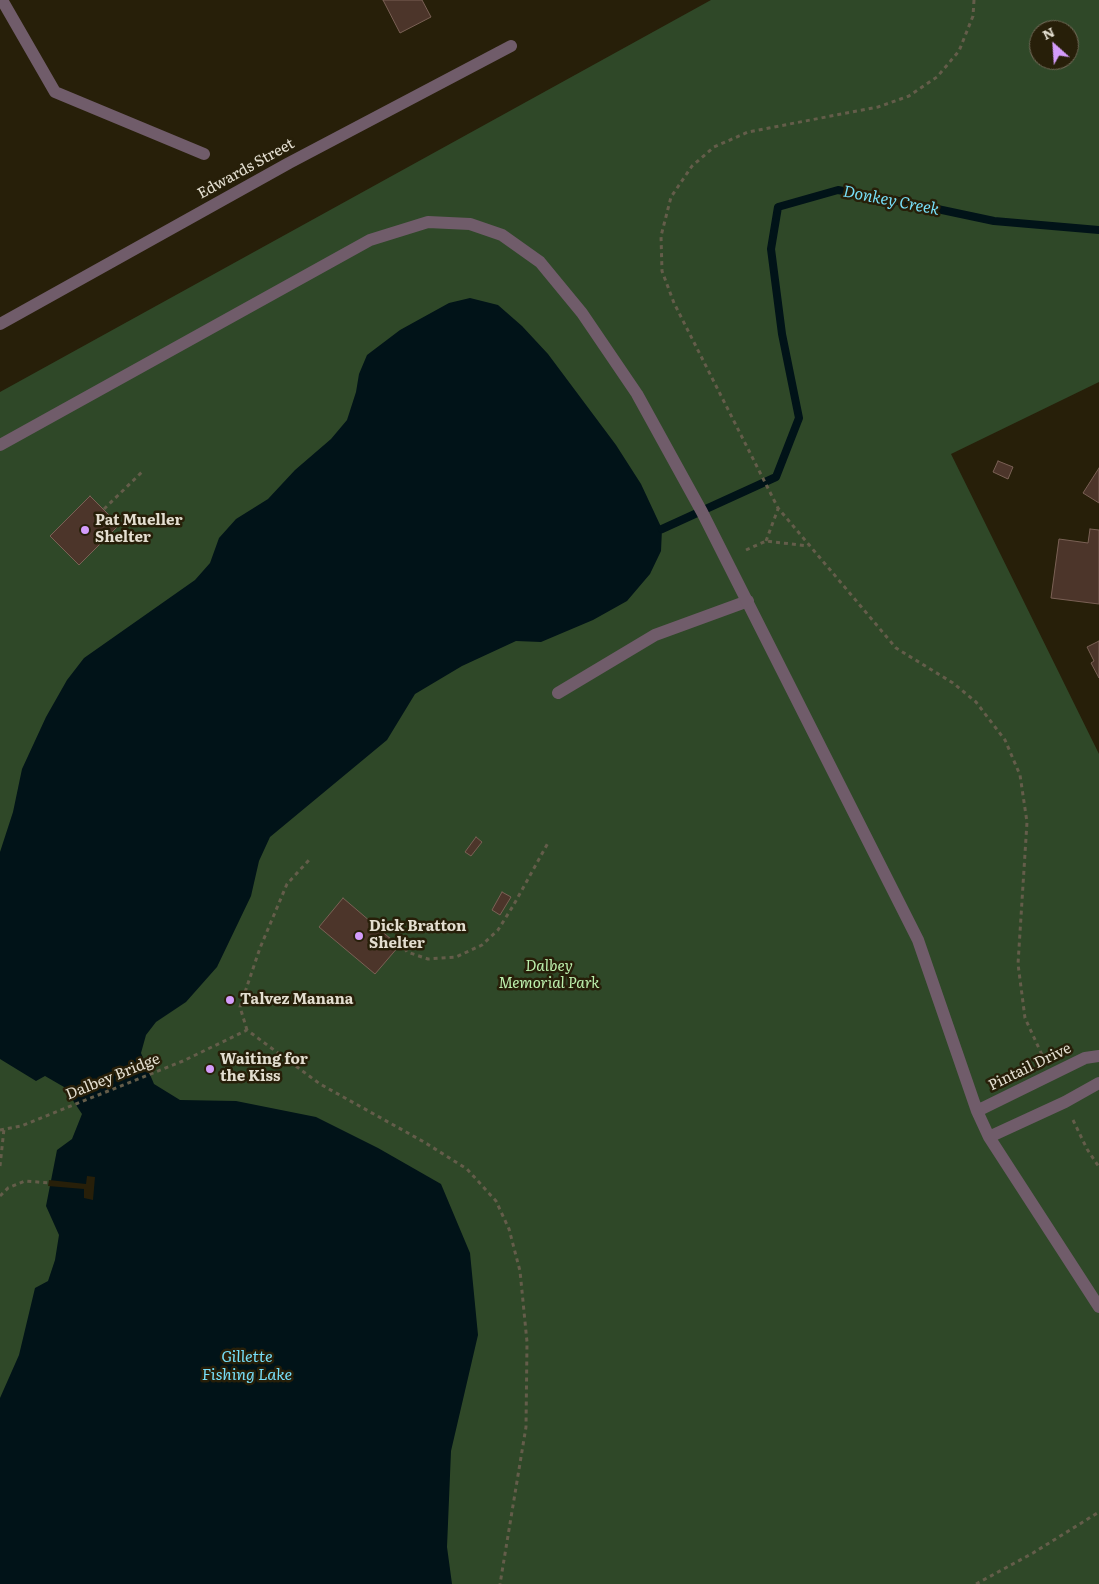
<!DOCTYPE html>
<html>
<head>
<meta charset="utf-8">
<style>
	body { margin:0 }
	#map { position:relative; width:1099px; height:1584px; overflow:hidden; background:#271f09; font-family:Literata,serif }
	canvas { display:block }
	.north { position:absolute; left:1029px; top:20px; width:50px; height:50px; box-sizing:border-box; background:#271f09; border:1px solid #726b59; border-radius:50%; rotate:334deg; font-size:14px; font-weight:700; line-height:20px; text-align:center; color:#e3ded0 }
	.north::after { content:''; display:block; margin:auto; width:18px; height:22px; background:#d49cfb; clip-path:polygon(50% 0,100% 100%,50% 72%,0 100%) }
</style>
</head>
<body>
<div id="map">
<canvas width="1099" height="1584"></canvas>
<div class="north">N</div>
</div>
<script>
const c = document.querySelector('canvas').getContext('2d');
c.lineJoin = 'round';
function fill(path, color) {
  c.fillStyle = color;
  c.fill(path, 'evenodd');
}
function toPath(rows) {
  const path = new Path2D();
  for (const r of rows) {
    path.moveTo(r[0], r[1]);
    for (let i = 2; i < r.length; i += 2) path.lineTo(r[i], r[i + 1]);
  }
  return path;
}
function trace(path, color, width, dash) {
  c.strokeStyle = color;
  c.lineWidth = width;
  c.lineCap = dash ? 'butt' : 'round';
  c.setLineDash(dash || []);
  c.stroke(path);
}
function label(font, color, halo, rows, align = 'center') {
  c.font = font + ' Literata,serif';
  c.lineWidth = 5;
  c.setLineDash([]);
  c.textBaseline = 'middle';
  c.strokeStyle = halo;
  c.fillStyle = color;
  for (const [text, x, y, turn = 0] of rows) {
    c.save();
    c.translate(x, y);
    c.rotate((+turn || 0) * Math.PI / 180);
    c.textAlign = isNaN(turn) ? turn : align;
    if (halo) c.strokeText(text, 0, 0);
    c.fillText(text, 0, 0);
    c.restore();
  }
}
const green = toPath([
	[711,0,1099,0,1099,382,951,454,1099,754,1099,1584,0,1584,0,392],
	[1039,30,1069,30,1069,60,1039,60]
]);
const water = toPath([
	[470,298,498,305,522,326,548,354,616,445,641,484,662,529,661,551,650,574,627,601,593,620,541,642,516,641,462,666,415,694,387,740,270,837,259,861,251,896,217,967,186,1002,156,1022,146,1035,141,1053,154,1084,180,1100,236,1101,316,1117,378,1148,441,1184,470,1253,478,1335,451,1451,447,1547,452,1584,0,1584,0,1398,19,1355,35,1288,48,1281,55,1260,59,1235,46,1206,57,1150,72,1139,82,1114,64,1087,45,1076,36,1081,0,1059,0,852,13,812,22,769,46,717,67,680,84,658,195,580,210,563,219,538,236,519,268,499,295,470,331,439,347,420,356,392,359,374,367,355,400,330,449,303]
]);
const pier = toPath([
	[87,1176,95,1177,93,1200,84,1198,84,1189,48,1186,49,1180,86,1184]
]);
const stream = toPath([
	[662,529,776,477,799,418,782,334,771,249,778,207,838,190,909,203,994,221,1099,230]
]);
const building = toPath([
	[383,0,422,0,431,17,400,33,383,0],
	[998,461,1013,467,1008,479,993,472,998,461],
	[1099,468,1099,503,1083,493,1099,468],
	[90,496,119,525,79,565,50,536,90,496],
	[1090,529,1099,530,1099,604,1051,598,1059,539,1088,543,1090,529],
	[1099,641,1099,678,1091,663,1094,661,1087,647,1099,641],
	[476,837,482,842,471,856,465,852,476,837],
	[502,892,511,897,500,915,492,910,502,892],
	[343,898,399,946,375,974,319,927,343,898]
]);
const path = toPath([
	[974,0,973,16,959,51,937,77,909,96,878,107,748,132,714,147,692,166,671,197,661,236,662,271,674,303,778,508,896,648,953,683,976,702,1005,740,1020,775,1027,822,1018,964,1025,1018,1043,1057],
	[104,509,144,470],
	[766,541,778,509],
	[746,550,766,541,808,546],
	[396,935,407,952,428,959,456,957,482,945,498,930,513,906,549,841],
	[247,1030,240,1007,260,948,287,884,309,860],
	[1073,1120,1087,1149,1099,1167],
	[0,1130,21,1126,183,1061,247,1030,320,1084,424,1142,467,1169,496,1201,509,1229,520,1271,527,1342,526,1427,500,1584],
	[0,1166,4,1129],
	[0,1196,8,1188,25,1181,49,1183],
	[976,1584,1033,1553,1099,1512]
]);
const lane = toPath([
	[2,0,55,92,204,154],
	[558,693,655,635,748,601]
]);
const street = toPath([
	[0,324,289,163,511,46],
	[0,445,370,240,428,222,470,224,502,235,540,262,582,313,637,394,702,512,918,940,977,1111,989,1137,1099,1307],
	[977,1111,1085,1058,1099,1056],
	[989,1137,1065,1102,1099,1083]
]);
const markers = [
	[85,530,5,"#d49cfb"],
	[359,936,5,"#d49cfb"],
	[230,1000,5,"#d49cfb"],
	[210,1069,5,"#d49cfb"]
];
const streetNames = [
	["Edwards Street",246,169,-29],
	["Pintail Drive",1030,1067,-26],
	["Dalbey Bridge",113,1077,-22]
];
const poiNames = [
	["Pat Mueller",95,521],
	["Shelter",95,538],
	["Dick Bratton",369,927],
	["Shelter",369,944],
	["Talvez Manana",240,1000],
	["Waiting for",220,1060],
	["the Kiss",220,1077]
];
const parkNames = [
	["Dalbey",549,967],
	["Memorial Park",549,984]
];
const waterNames = [
	["Donkey Creek",891,201,11],
	["Gillette",247,1357],
	["Fishing Lake",247,1375]
];
fill(green, '#2f4828');
fill(water, '#011318');
fill(pier, '#271f09');
trace(stream, '#011318', 8);
fill(building, '#4c352a');
trace(building, '#7a6155', 1);
trace(path, '#645d4a', 3, [4, 4]);
trace(lane, '#705c6a', 12);
trace(street, '#705c6a', 12);
for (const [x, y, r, color] of markers) {
  const dot = new Path2D();
  dot.arc(x, y, r, 0, 2 * Math.PI);
  c.fillStyle = color;
  c.fill(dot);
  trace(dot, '#271f09', 2);
}
label('15px', '#e3ded0', '#271f09', streetNames);
label('bold 15px', '#e3ded0', '#271f09', poiNames, 'left');
label('italic 15px', '#bdf1ae', '#271f09', parkNames);
label('italic 16px', '#77dff9', '#271f09', waterNames);
</script>
</body>
</html>
